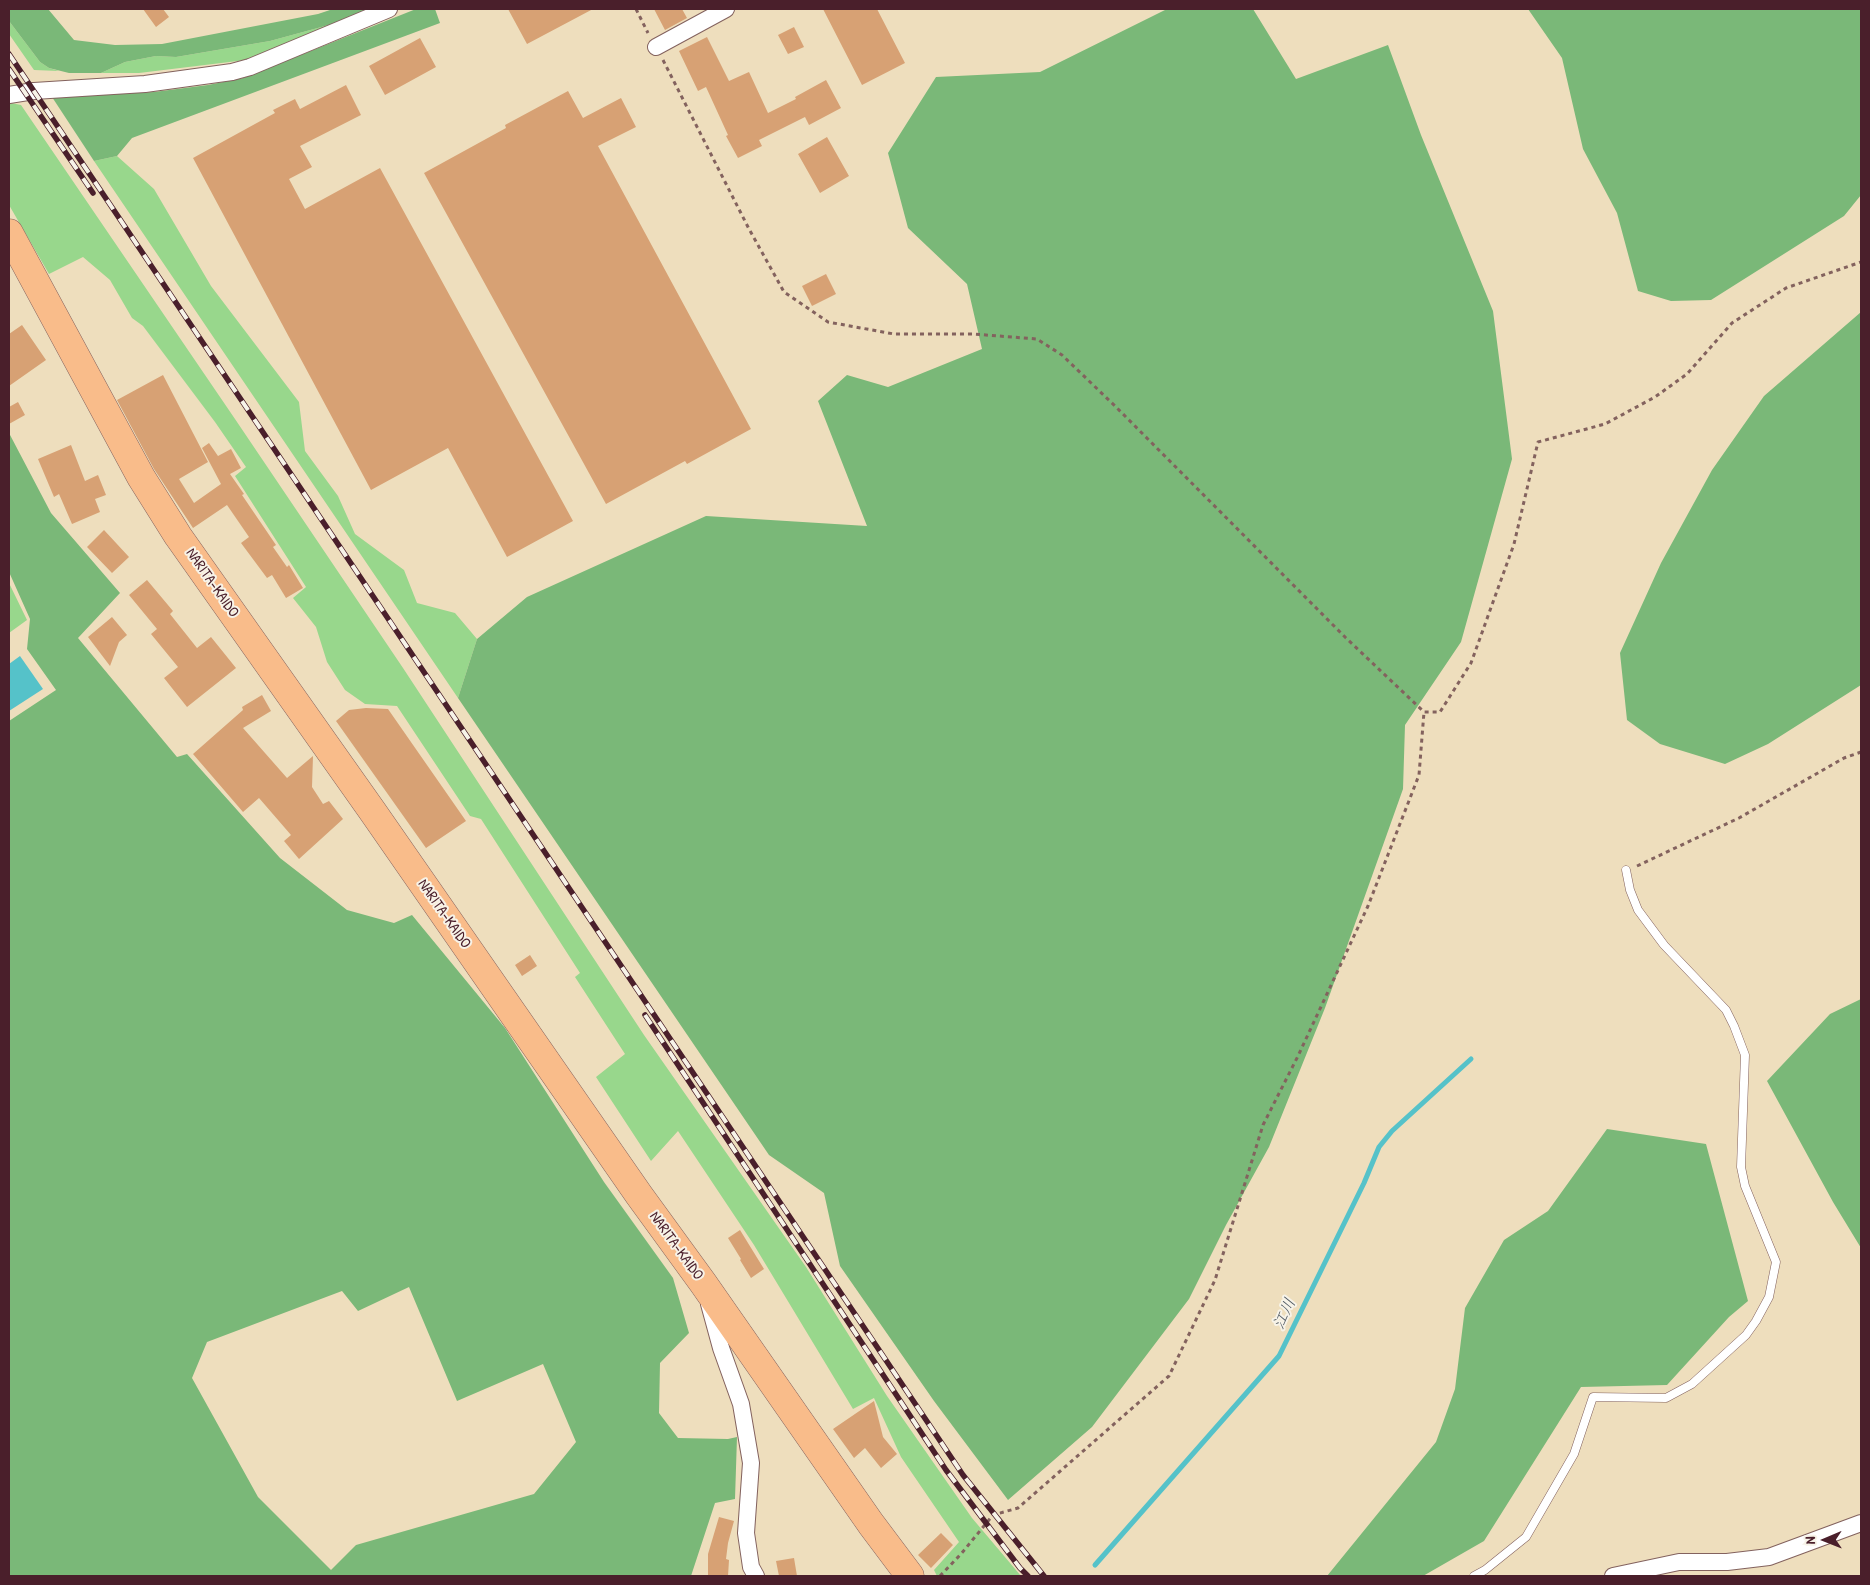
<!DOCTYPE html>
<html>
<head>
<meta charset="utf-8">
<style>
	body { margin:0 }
	#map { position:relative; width:1870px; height:1585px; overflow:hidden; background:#eedebd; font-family:"Patrick Hand",sans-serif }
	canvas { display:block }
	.frame { position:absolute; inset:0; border:10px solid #4a1f2b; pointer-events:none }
	.north { position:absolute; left:1800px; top:1515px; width:50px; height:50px; -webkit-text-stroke:4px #f7f3e8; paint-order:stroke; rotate:269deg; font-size:14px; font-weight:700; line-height:20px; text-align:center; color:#4a1f2b }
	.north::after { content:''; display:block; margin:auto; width:18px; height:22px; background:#4a1f2b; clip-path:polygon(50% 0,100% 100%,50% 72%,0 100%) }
</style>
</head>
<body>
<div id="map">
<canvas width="1870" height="1585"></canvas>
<div class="frame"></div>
<div class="north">N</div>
</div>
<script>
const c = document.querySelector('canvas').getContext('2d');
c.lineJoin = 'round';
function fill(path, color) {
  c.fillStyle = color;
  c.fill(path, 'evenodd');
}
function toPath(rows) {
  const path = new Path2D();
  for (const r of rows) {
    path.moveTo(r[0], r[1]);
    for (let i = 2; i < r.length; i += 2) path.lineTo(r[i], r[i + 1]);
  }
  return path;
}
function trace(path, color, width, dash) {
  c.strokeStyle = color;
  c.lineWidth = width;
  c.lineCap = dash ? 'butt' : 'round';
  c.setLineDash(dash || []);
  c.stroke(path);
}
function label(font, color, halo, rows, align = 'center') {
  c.font = font + ' "Patrick Hand","Klee One",sans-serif';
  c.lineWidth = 4;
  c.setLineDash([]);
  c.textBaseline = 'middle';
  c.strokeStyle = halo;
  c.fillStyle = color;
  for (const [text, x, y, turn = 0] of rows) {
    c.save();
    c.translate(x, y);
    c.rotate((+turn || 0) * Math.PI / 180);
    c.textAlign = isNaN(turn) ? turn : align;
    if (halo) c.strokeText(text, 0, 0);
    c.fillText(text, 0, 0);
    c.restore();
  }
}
const green = toPath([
	[9,21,40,62,49,68,59,71,34,70,9,34],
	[336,23,246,60,139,73,101,73,125,62,156,56,176,57,270,41],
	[11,103,21,105,235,419,403,668,644,1035,806,1267,887,1396,972,1518,1021,1576,937,1576,934,1570,959,1542,901,1457,874,1398,853,1409,754,1245,678,1131,651,1161,596,1077,625,1054,575,977,580,973,481,819,470,816,397,706,365,704,345,690,327,662,316,627,293,598,306,587,235,476,246,467,215,422,143,326,132,318,110,280,83,257,49,274,9,205,9,104],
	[117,156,154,189,211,286,299,402,305,451,338,496,355,534,404,570,417,603,455,613,477,639,458,698,94,161],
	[9,583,27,620,9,633]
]);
const forest = toPath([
	[9,9,48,9,74,40,115,45,162,44,318,14,333,9,371,9,336,23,270,41,176,57,156,56,125,62,101,73,69,73,49,68,40,62,9,21],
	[416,9,435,9,440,23,132,138,117,156,94,161,52,97,154,92,208,85,243,78],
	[1167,9,1253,9,1296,79,1388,45,1421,135,1493,311,1512,459,1461,642,1405,725,1403,789,1325,1008,1269,1147,1226,1225,1189,1299,1092,1427,1008,1500,934,1401,840,1266,824,1193,769,1155,458,698,477,639,527,597,706,516,867,526,818,401,847,375,888,387,982,349,967,284,908,228,888,153,936,77,1040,72],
	[1528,9,1861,9,1861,195,1844,216,1711,300,1671,301,1638,291,1617,213,1583,149,1562,58],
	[1861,312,1861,685,1768,744,1725,764,1660,744,1627,720,1620,653,1661,563,1712,470,1764,396],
	[9,433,51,513,120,593,78,638,177,757,187,754,280,858,347,910,394,923,412,915,505,1028,604,1182,673,1278,689,1333,660,1363,659,1413,678,1438,728,1439,737,1437,735,1499,715,1503,691,1576,9,1576,9,721,56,690,27,649,30,619,9,572],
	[409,1287,457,1401,543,1364,576,1442,534,1494,356,1545,331,1570,258,1497,192,1378,207,1342,342,1291,358,1311],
	[1861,999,1861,1248,1833,1202,1767,1081,1830,1014],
	[1607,1129,1706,1144,1748,1301,1729,1317,1667,1385,1581,1387,1484,1541,1423,1576,1327,1576,1436,1442,1455,1389,1465,1308,1504,1240,1548,1211]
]);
const water = toPath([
	[20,656,43,689,9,711,9,664]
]);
const stream = toPath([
	[1095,1565,1279,1356,1364,1183,1379,1147,1392,1131,1471,1059]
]);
const building = toPath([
	[143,9,163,9,169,17,156,27],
	[508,9,593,9,527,44],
	[654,9,682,9,687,18,665,30],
	[823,9,877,9,905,63,862,85],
	[794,27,804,47,788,54,778,35],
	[707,37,729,81,749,72,768,113,796,99,795,97,826,80,841,108,809,125,805,117,759,140,762,146,738,158,726,136,728,135,706,87,698,91,679,51],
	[420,38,436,67,385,95,369,66],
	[346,85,361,115,300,146,312,167,289,179,305,209,380,168,573,521,507,557,448,448,371,490,193,158,275,113,273,110,295,99,300,109],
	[568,91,583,118,621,98,636,127,598,146,751,429,687,464,685,461,606,504,424,173,506,128,505,125],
	[827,137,849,176,820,193,798,154],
	[826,274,836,294,812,306,802,286],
	[22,325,46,360,9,386,9,334],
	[163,375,208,462,179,479,194,503,221,484,202,448,209,443,218,456,231,449,241,468,230,474,244,494,242,495,276,545,273,547,287,567,289,565,303,588,286,598,272,575,267,578,241,543,249,537,227,505,193,528,154,469,117,400],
	[18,402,25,415,9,424,9,407],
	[71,445,85,481,98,475,106,495,95,499,100,512,72,524,59,494,54,497,38,459],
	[104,530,129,557,112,573,87,547],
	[147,580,173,611,170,614,197,648,211,637,236,668,187,707,164,678,178,667,151,634,157,629,129,595],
	[112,617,127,635,119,642,110,666,88,637],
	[262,695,271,711,243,728,287,778,313,756,312,787,323,804,329,801,343,819,299,859,284,841,291,835,259,798,243,812,193,754,243,710,242,707],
	[366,708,388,709,466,821,426,848,336,721,349,710],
	[530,955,537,966,522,976,515,965],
	[740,1230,764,1269,751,1278,740,1260,741,1259,728,1238],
	[874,1401,883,1437,897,1454,881,1468,865,1448,854,1458,833,1429],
	[719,1517,734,1521,728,1543,726,1559,729,1560,728,1576,708,1576,708,1554],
	[941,1533,953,1545,931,1568,918,1555],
	[794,1558,797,1576,779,1576,776,1561]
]);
const path = toPath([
	[636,9,648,33],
	[663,60,749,229,784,292,828,322,894,334,973,334,1037,339,1062,355,1115,406,1345,637,1424,712,1440,712,1471,663,1514,544,1538,442,1605,424,1655,397,1687,374,1732,323,1786,288,1861,262],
	[1637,866,1739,818,1844,758,1861,752],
	[940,1576,961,1554,993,1515,1018,1508,1169,1376,1215,1280,1263,1125,1298,1056,1368,906,1419,775,1424,712]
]);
const lane = toPath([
	[1474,1576,1485,1570,1526,1537,1574,1454,1593,1397,1666,1398,1692,1384,1746,1335,1756,1321,1769,1297,1776,1262,1745,1186,1741,1167,1745,1055,1734,1026,1726,1010,1664,945,1638,910,1630,890,1626,870]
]);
const street = toPath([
	[656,47,726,9],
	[9,95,34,91,145,84,232,72,250,67,389,9],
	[709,1304,721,1348,741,1404,751,1463,746,1533,751,1567,756,1576],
	[1613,1576,1679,1562,1727,1562,1769,1557,1861,1523]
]);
const highway = toPath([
	[9,233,141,477,178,536,373,812,639,1195,703,1283,871,1524,910,1576]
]);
const rail = toPath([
	[9,54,963,1475,1044,1576],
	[9,69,93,193],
	[645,1015,946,1470,1020,1568,1028,1576]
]);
const streetNames = [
	["NARITA-KAIDO",212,583,55],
	["NARITA-KAIDO",444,914,55],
	["NARITA-KAIDO",676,1246,54]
];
const waterNames = [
	["江川",1285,1314,-65]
];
fill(green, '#98d78c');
fill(forest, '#7ab878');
fill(water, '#55c2c9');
trace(stream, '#55c2c9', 5);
fill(building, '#d7a174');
trace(lane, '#83625e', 9);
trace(street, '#83625e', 18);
trace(highway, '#83625e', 29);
trace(path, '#83625e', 3, [4, 4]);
trace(lane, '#fff', 8);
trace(street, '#fff', 16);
trace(highway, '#f9bc8a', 28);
trace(rail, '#4a1f2b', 5.5);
trace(rail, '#f7f3e8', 4, [11]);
label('15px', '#4a1f2b', '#f7f3e8', streetNames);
label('italic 16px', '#4e5862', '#f7f3e8', waterNames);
</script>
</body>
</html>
